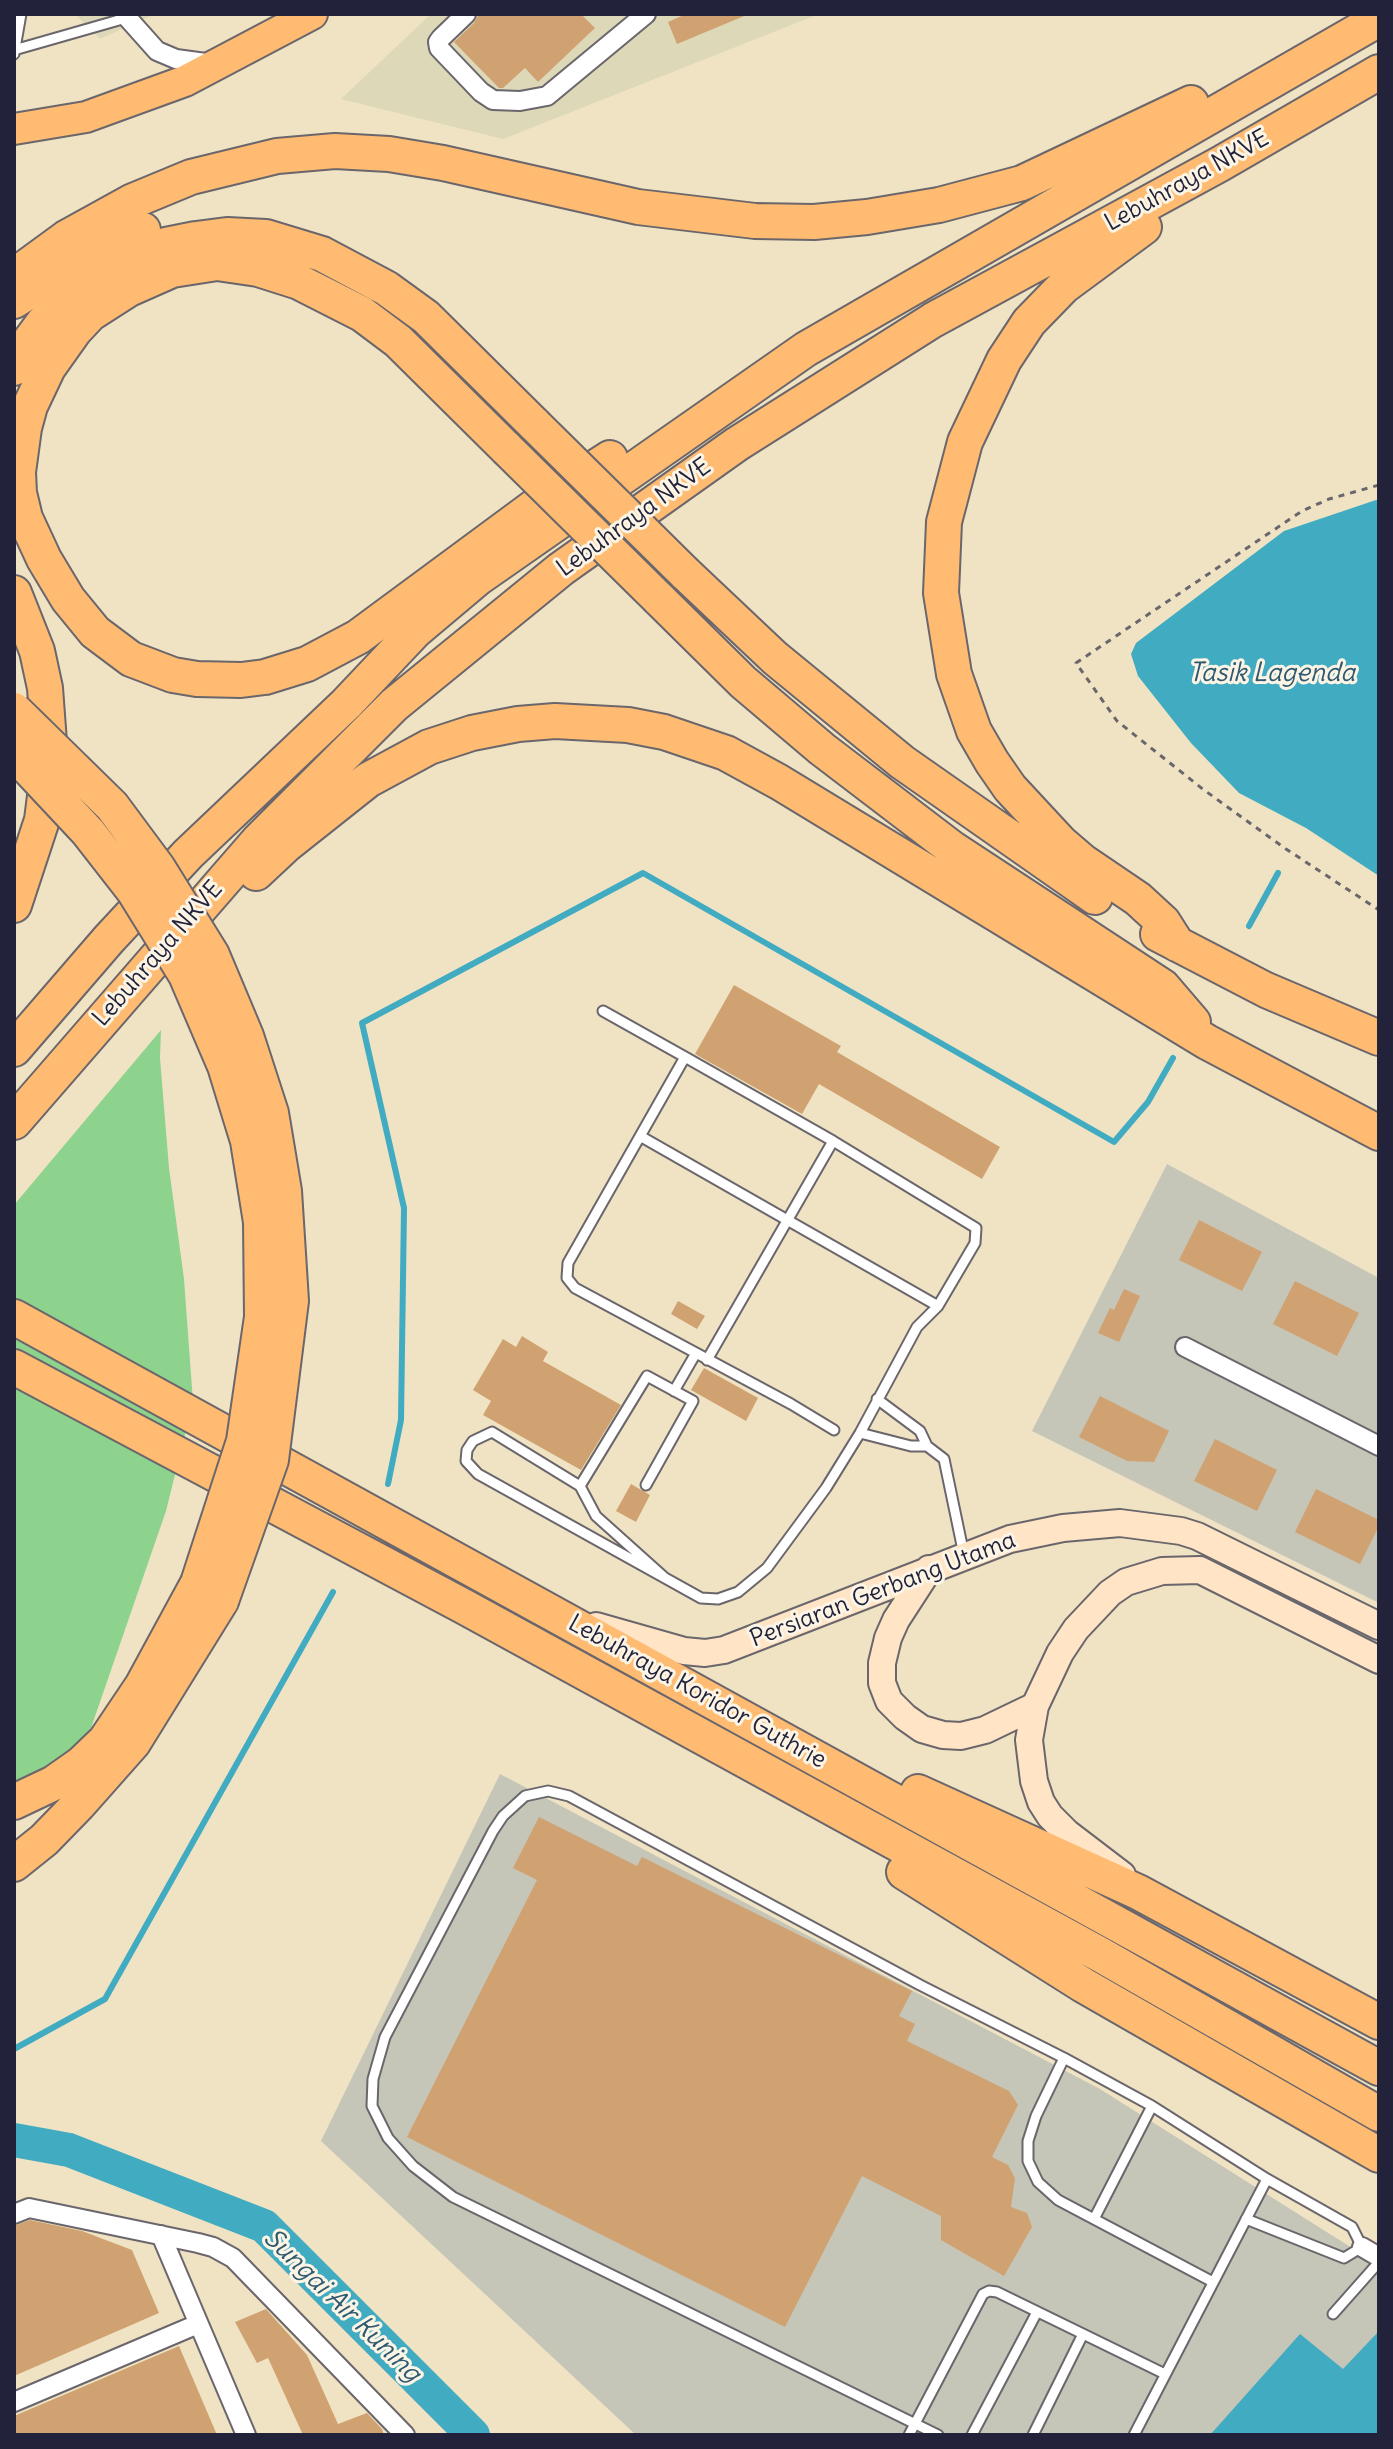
<!DOCTYPE html>
<html>
<head>
<meta charset="utf-8">
<style>
	body { margin:0 }
	#map { position:relative; width:1393px; height:2449px; overflow:hidden; background:#efe3c4; font-family:Delius,sans-serif }
	canvas { display:block }
	.frame { position:absolute; inset:0; border:16px solid #22223b; pointer-events:none }
</style>
</head>
<body>
<div id="map">
<canvas width="1393" height="2449"></canvas>
<div class="frame"></div>
</div>
<script>
const c = document.querySelector('canvas').getContext('2d');
c.lineJoin = 'round';
function fill(path, color) {
  c.fillStyle = color;
  c.fill(path, 'evenodd');
}
function toPath(rows) {
  const path = new Path2D();
  for (const r of rows) {
    path.moveTo(r[0], r[1]);
    for (let i = 2; i < r.length; i += 2) path.lineTo(r[i], r[i + 1]);
  }
  return path;
}
function trace(path, color, width, dash) {
  c.strokeStyle = color;
  c.lineWidth = width;
  c.lineCap = dash ? 'butt' : 'round';
  c.setLineDash(dash || []);
  c.stroke(path);
}
function label(font, color, halo, rows, align = 'center') {
  c.font = font + ' Delius,sans-serif';
  c.lineWidth = 6;
  c.setLineDash([]);
  c.textBaseline = 'middle';
  c.strokeStyle = halo;
  c.fillStyle = color;
  for (const [text, x, y, turn = 0] of rows) {
    c.save();
    c.translate(x, y);
    c.rotate((+turn || 0) * Math.PI / 180);
    c.textAlign = isNaN(turn) ? turn : align;
    if (halo) c.strokeText(text, 0, 0);
    c.fillText(text, 0, 0);
    c.restore();
  }
}
const built = toPath([
	[75,14,155,14,100,39],
	[431,14,819,14,503,139,341,99]
]);
const industrial = toPath([
	[1167,1164,1379,1278,1379,1603,1032,1431],
	[500,1774,1100,2089,1379,2265,1379,2435,636,2435,321,2141]
]);
const green = toPath([
	[161,1030,160,1058,169,1168,184,1279,193,1402,166,1511,91,1728,14,1818,14,1205]
]);
const water = toPath([
	[1376,500,1379,501,1379,876,1306,828,1239,793,1191,743,1138,676,1131,654,1136,643,1284,531],
	[1379,2331,1379,2435,1210,2435,1300,2334,1343,2369]
]);
const stream = toPath([
	[1249,926,1278,873],
	[388,1484,401,1420,404,1208,362,1023,643,873,1114,1142,1148,1102,1173,1058],
	[14,2049,105,1999,333,1592]
]);
const river = toPath([
	[14,2140,69,2150,264,2226,473,2435]
]);
const building = toPath([
	[479,14,581,14,595,28,538,82,525,68,503,88,499,88,454,42,474,23],
	[686,14,749,14,677,44,668,22],
	[734,985,841,1046,837,1052,1000,1147,982,1179,819,1084,802,1114,695,1054],
	[1199,1220,1262,1252,1242,1291,1179,1260],
	[1295,1281,1359,1313,1337,1356,1273,1324],
	[1124,1289,1140,1296,1119,1342,1098,1333,1110,1308,1114,1310],
	[678,1301,705,1316,697,1329,671,1314],
	[522,1336,548,1352,543,1361,621,1405,581,1470,483,1415,491,1401,473,1390,503,1339,516,1347],
	[704,1368,758,1398,746,1421,691,1390],
	[1100,1396,1169,1431,1154,1462,1127,1461,1079,1437],
	[1215,1439,1277,1470,1257,1511,1194,1481],
	[631,1484,650,1495,636,1522,616,1511],
	[1316,1489,1379,1520,1379,1526,1360,1564,1295,1532],
	[539,1817,637,1866,642,1857,912,1991,899,2016,915,2024,907,2041,1009,2091,1018,2105,992,2157,1008,2165,1015,2178,1011,2207,1027,2213,1032,2227,1004,2276,941,2240,941,2216,862,2176,785,2327,407,2137,537,1880,513,1868],
	[30,2220,82,2231,132,2250,159,2313,14,2376,14,2226],
	[266,2309,307,2355,338,2424,367,2413,382,2429,384,2435,303,2435,268,2358,257,2363,235,2322],
	[179,2346,217,2435,14,2435,14,2416]
]);
const path = toPath([
	[1379,485,1329,499,1302,511,1076,663,1117,721,1204,790,1286,849,1379,910]
]);
const lane = toPath([
	[14,50,126,18],
	[14,54,21,14],
	[603,1011,685,1057],
	[640,1136,938,1306],
	[707,1360,833,1141],
	[674,1391,696,1353],
	[877,1399,920,1431,927,1446,944,1459,964,1555],
	[860,1433,911,1446,927,1446],
	[580,1486,647,1376,693,1401,646,1485],
	[664,1577,596,1516,580,1486,492,1432,473,1441,467,1450,466,1461,478,1474,701,1598,718,1599,738,1592,767,1568,826,1488,860,1433,917,1327,938,1306,975,1243,976,1228,833,1141,685,1057,568,1263,567,1278,575,1288,791,1404,834,1430],
	[1064,2058,1036,2116,1028,2141,1028,2161,1038,2182,1058,2200,1213,2282],
	[1094,2219,1152,2106],
	[1333,2314,1379,2262],
	[909,2435,983,2294,989,2291,997,2292,1165,2374],
	[938,2435,453,2197,413,2166,388,2138,372,2106,373,2079,385,2037,493,1831,503,1816,525,1796,548,1791,569,1796,920,1985,1064,2058,1152,2106,1267,2179,1352,2227,1362,2247,1344,2258,1246,2219],
	[972,2435,1037,2312],
	[1033,2435,1083,2334],
	[1134,2435,1267,2179]
]);
const street = toPath([
	[124,14,157,51,176,59,213,64],
	[466,14,441,38,438,42,439,48,481,92,493,100,520,101,547,96,646,14],
	[1185,1347,1379,1446],
	[14,2214,29,2208,198,2243,213,2247,233,2258,405,2435],
	[161,2235,246,2435],
	[1362,2247,1379,2257],
	[14,2402,198,2324]
]);
const secondary = toPath([
	[929,1569,896,1620,888,1638,882,1663,882,1683,889,1701,905,1717,922,1729,943,1735,961,1736,985,1730,1035,1706],
	[596,1626,684,1651,705,1653,724,1650,1010,1539,1063,1528,1120,1523,1181,1531,1197,1536,1379,1626],
	[1122,1875,1067,1833,1050,1816,1041,1802,1034,1781,1029,1740,1035,1706,1060,1653,1076,1629,1110,1593,1126,1582,1162,1571,1200,1570,1379,1660]
]);
const primary = toPath([
	[14,129,86,117,185,81,312,14]
]);
const highway = toPath([
	[1144,227,1064,286,1029,322,1004,360,965,442,944,522,941,593,954,674,974,731,992,762,1010,788,1061,843,1082,861,1138,899,1163,922,1177,944],
	[14,276,66,238,133,201,191,177,277,156,335,151,389,154,443,163,638,207,755,221,814,222,867,217,939,205,1022,183,1191,103],
	[14,301,92,251,143,230],
	[14,368,26,346,43,323,90,281,117,265,166,245,196,239,227,235,266,237,322,254,386,288,426,317,535,425],
	[507,449,398,341,362,314,299,282,258,269,217,263,172,270,129,289,90,314,75,330,48,368,30,406,24,428,18,472,19,493,25,518,44,559,68,599,95,632,131,659,173,675,197,679,241,680,265,677,307,664,358,637,534,507,610,458],
	[685,573,775,658,902,762,1095,897],
	[14,593,37,651,45,688,50,756,42,820,14,905],
	[659,599,743,682,822,749,953,849,1163,987,1193,1022],
	[256,873,286,845,368,780,429,747,472,733,518,724,555,721,628,725,664,732,726,753,779,782,1207,1042,1379,1133],
	[1158,934,1266,990,1379,1038],
	[14,1049,109,939,188,854,346,704,415,631,478,578,806,349,1379,19],
	[14,1122,259,840,394,705,561,569,737,444,933,320,1220,164,1379,72],
	[14,1317,1379,2068],
	[14,1367,463,1606,1101,1955,1379,2114],
	[918,1792,1138,1892,1379,2022],
	[14,1802,54,1783,81,1764,105,1741,142,1686,198,1583],
	[14,1864,44,1840,79,1804,133,1743,221,1601],
	[904,1872,1083,1985,1379,2155]
]);
const highwayBridge = toPath([
	[535,425,685,573],
	[507,449,659,599],
	[14,710,112,806,158,868,212,955,246,1036,271,1113,284,1191,291,1301,271,1460,221,1601],
	[14,753,88,832,134,891,186,975,225,1066,248,1141,261,1222,262,1317,244,1441,198,1583]
]);
const streetNames = [
	["Lebuhraya NKVE",1187,181,-29],
	["Lebuhraya NKVE",634,518,-36],
	["Lebuhraya NKVE",158,954,-49],
	["Persiaran Gerbang Utama",883,1590,-21],
	["Lebuhraya Koridor Guthrie",697,1692,29]
];
const waterNames = [
	["Tasik Lagenda",1272,674],
	["Sungai Air Kuning",342,2306,44]
];
fill(built, '#ddd8b7');
fill(industrial, '#c5c5b8');
fill(green, '#8dd38d');
fill(water, '#41abc1');
trace(stream, '#41abc1', 6);
trace(river, '#41abc1', 34);
fill(building, '#d1a271');
trace(lane, '#6a666b', 13);
trace(street, '#6a666b', 22);
trace(secondary, '#6a666b', 30);
trace(primary, '#6a666b', 34);
trace(highway, '#6a666b', 38);
trace(path, '#6a666b', 3, [6, 6]);
trace(lane, '#fff', 9);
trace(street, '#fff', 18);
trace(secondary, '#ffe4c6', 26);
trace(primary, '#febb71', 30);
trace(highway, '#febb71', 34);
trace(highwayBridge, '#6a666b', 38, []);
trace(highwayBridge, '#febb71', 34);
label('24px', '#22223b', '#fcf5e5', streetNames);
label('italic 26px', '#2e5971', '#fcf5e5', waterNames);
</script>
</body>
</html>
